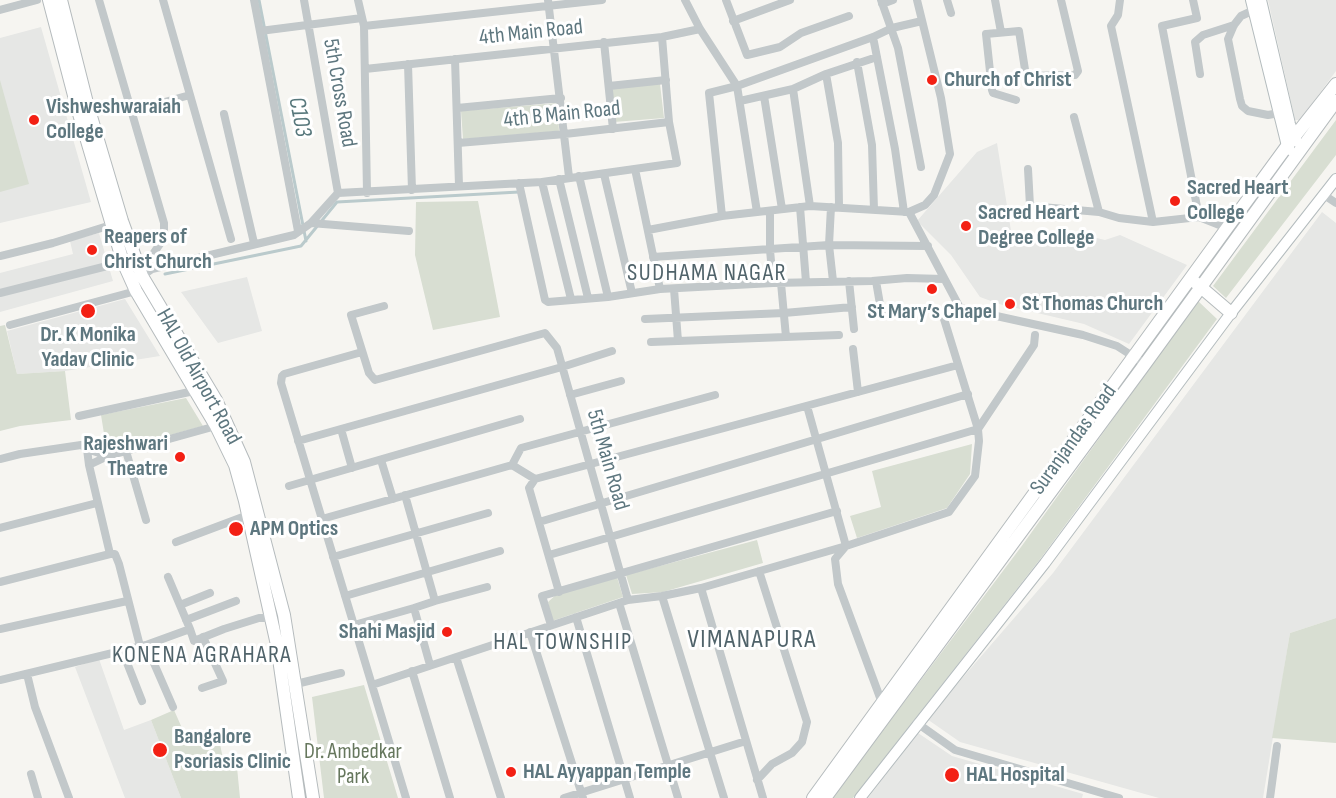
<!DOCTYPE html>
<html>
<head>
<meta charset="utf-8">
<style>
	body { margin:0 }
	canvas { display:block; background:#f6f5f1 }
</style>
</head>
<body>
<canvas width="1336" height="798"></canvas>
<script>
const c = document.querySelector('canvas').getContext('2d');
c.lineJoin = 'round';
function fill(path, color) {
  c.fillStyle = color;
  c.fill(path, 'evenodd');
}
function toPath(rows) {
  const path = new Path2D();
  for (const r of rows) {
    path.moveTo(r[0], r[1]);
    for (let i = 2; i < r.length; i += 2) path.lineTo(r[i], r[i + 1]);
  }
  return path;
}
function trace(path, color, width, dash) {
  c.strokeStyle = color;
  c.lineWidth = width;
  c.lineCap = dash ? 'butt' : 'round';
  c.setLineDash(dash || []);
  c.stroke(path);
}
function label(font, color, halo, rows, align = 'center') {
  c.font = font + ' "Sofia Sans Condensed",sans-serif';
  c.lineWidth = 6;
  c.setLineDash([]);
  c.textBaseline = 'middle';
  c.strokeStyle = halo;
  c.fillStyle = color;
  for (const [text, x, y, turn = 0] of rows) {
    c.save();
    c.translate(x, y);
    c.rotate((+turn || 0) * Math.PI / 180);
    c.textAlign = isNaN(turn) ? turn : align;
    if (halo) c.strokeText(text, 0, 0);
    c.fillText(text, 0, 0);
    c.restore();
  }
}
const built = toPath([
	[1268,0,1336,0,1336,71,1300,120,1295,120],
	[41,27,91,202,0,223,0,38],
	[997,143,1011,231,1030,234,1084,235,1105,240,1120,235,1187,265,1129,344,1084,324,999,304,980,297,951,255,917,221,977,152],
	[1322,212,1336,223,1336,618,1290,633,1263,798,1159,798,960,742,927,719,1053,573],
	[99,233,113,281,0,312,0,273,73,254,70,241],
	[247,277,262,331,218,343,181,292],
	[125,299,160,356,65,371,17,374,7,331],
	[99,659,124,730,151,720,181,798,125,798,75,667],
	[918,733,952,756,1083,794,1082,798,868,798]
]);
const green = toPath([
	[0,80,29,184,0,192],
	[660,84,664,118,614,122,610,89],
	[557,103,559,131,463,139,461,111],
	[1336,120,1336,155,1226,298,1213,286],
	[478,201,500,317,433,330,415,255,416,202],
	[1198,301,1217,319,1041,558,853,798,832,798,1021,547],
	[5,325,17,374,65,371,71,420,20,426,0,431,0,326],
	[186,398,203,426,107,452,101,415],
	[972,444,970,474,947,508,857,538,850,516,881,507,872,471],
	[757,540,763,563,663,592,632,594,626,575],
	[617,577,623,597,552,621,548,602,558,593],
	[1336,618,1336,743,1272,738,1290,633],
	[364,685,398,798,324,798,312,697],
	[174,710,189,744,218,734,223,759,236,757,240,798,181,798,151,720]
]);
const stream = toPath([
	[259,0,306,241],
	[165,274,301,246,337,202,519,192]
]);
const street = toPath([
	[99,0,164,223,164,238,151,257,138,265],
	[163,0,231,239],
	[254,0,298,231],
	[304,0,338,193],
	[358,0,364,26,367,193],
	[548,0,569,177],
	[685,0,700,29,737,86,757,212],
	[726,0,747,55,780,47,801,33,849,16],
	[881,0,898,48,921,167],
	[947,0,951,13],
	[995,0,1001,32],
	[1120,0,1118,15,1111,26,1153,222],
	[1193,0,1197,18,1162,26,1199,217],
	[882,4,893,0],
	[0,10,37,0],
	[1254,10,1241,16,1234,25,1228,39,1240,99,1242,106,1248,111,1268,115,1279,113],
	[733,21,790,0],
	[364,26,602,0],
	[260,31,362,18],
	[873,37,895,149,904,212],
	[604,42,613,129],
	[455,59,459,186],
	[857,62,872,145,874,210],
	[408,64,412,190],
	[365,69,662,37,700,29],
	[826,74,838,143,839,206],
	[1200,74,1195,42,1203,35,1234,25],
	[609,86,666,80],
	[793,89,810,206],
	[764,96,782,209],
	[1016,100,993,93,992,90,986,34,1019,31,1026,76,1075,75,1078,71,1061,0],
	[740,101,793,89,826,74,877,57],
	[457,108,561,98],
	[132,111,190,95],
	[224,114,254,243],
	[1074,117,1099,212],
	[458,143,565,134,669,122],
	[635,169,660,289],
	[1028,169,1030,206,1099,212,1119,218,1153,222,1199,217,1227,228],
	[604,174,632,293],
	[579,176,608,297],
	[559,179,588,298],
	[542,182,571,299],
	[519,183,545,300,548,302,608,297,660,289,773,283,872,281,907,278,944,279],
	[1324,195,1336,203],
	[800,207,806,282],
	[831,207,829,245,833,281],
	[770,211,770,250,773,283],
	[909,212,925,205,934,195,950,154,941,98,917,0],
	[722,216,709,93,737,86,873,37,892,28,922,21],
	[311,223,409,231],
	[648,230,722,216,810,206,909,212,960,308,1083,335,1117,346,1145,364],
	[0,256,53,243,111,225],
	[653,257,829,245,928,246],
	[142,276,152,269,294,235,311,223,338,193,542,182,677,163,669,122,662,37],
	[849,281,854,329],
	[876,281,882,316],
	[781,283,786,337],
	[674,289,678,341],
	[0,293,123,262],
	[384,306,351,315,369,373,375,380,545,333,557,348,628,600],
	[645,319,784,313,852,307],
	[10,325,136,291],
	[651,342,839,335],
	[853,349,858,392],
	[362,352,284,374,282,376,281,383,406,798],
	[570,395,621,381],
	[807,406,846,546,835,559,838,584,882,703],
	[79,416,194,391],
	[341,429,352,468],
	[298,441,562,367,612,351],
	[87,449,108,456],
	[126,451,146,520],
	[0,459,20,454,81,445,87,449,89,465],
	[381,460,393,499],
	[512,465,535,479],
	[289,486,520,419],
	[405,495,435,601,414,608,430,665],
	[322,519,512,465,521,448,715,395],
	[539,522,968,394],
	[0,528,97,503],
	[176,542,248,515],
	[549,555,978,429,1034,345,1035,335],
	[333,557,488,513],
	[168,577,190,629],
	[0,582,110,554],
	[701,588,763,798],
	[559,592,529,488,535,479,958,365],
	[345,596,500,551],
	[662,596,724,798],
	[435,601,487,587],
	[619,603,678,798],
	[180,605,210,593],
	[576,617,630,798],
	[186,620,236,601],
	[354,625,414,608],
	[551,625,542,596,837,511],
	[0,629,127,601],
	[530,632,583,798],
	[146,645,173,707],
	[140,646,119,564,115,554,110,554,89,465,108,456,216,426],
	[122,650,142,701],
	[456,657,501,798],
	[412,671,450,798],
	[27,674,35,707,69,798],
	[0,680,146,645,190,629,194,641,224,629,259,618,271,618],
	[296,684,341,673],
	[372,685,628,600,662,596,701,588,846,546,949,512,975,476,979,441,978,429,944,319],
	[202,688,223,681,203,637],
	[917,723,955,750,1119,798],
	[31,774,38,798],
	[757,780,772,764,792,753,802,742,807,722,759,571],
	[564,798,746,741],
	[1270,798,1277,746]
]);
const secondary = toPath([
	[1251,0,1287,146,1290,150],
	[1261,0,1290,124,1297,142],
	[860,798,1045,563,1231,313,1336,179]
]);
const primary = toPath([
	[49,0,77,107,123,262,136,291,216,426,235,465,245,501,277,645,299,798],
	[61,0,87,103,122,221,142,276,216,400,244,462,284,615,313,798],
	[1196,283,1231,313],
	[813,798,1227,228,1287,146,1336,84],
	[825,798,1145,364,1336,101]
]);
const markers = [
	[932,80,6,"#f32014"],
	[34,120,6,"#f32014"],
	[1175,201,6,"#f32014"],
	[966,226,6,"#f32014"],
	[92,250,6,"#f32014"],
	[932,289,6,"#f32014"],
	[1010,304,6,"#f32014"],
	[88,311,8,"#f32014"],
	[180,457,6,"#f32014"],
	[236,529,8,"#f32014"],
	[447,632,6,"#f32014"],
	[160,750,8,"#f32014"],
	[511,772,6,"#f32014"],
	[952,775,8,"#f32014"]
];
const streetNames = [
	["4th Main Road",531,33,-6],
	["5th Cross Road",339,93,80],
	["4th B Main Road",562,115,-6],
	["HAL Old Airport Road",198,377,61],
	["Suranjandas Road",1074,440,-54],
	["5th Main Road",607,460,74]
];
const poiNames = [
	["Church of Christ",944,80],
	["Vishweshwaraiah",46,107],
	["College",46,132],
	["Sacred Heart",1187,188],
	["College",1187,213],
	["Sacred Heart",978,213],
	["Degree College",978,238],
	["Reapers of",104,237],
	["Christ Church",104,262],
	["St Thomas Church",1022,304],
	["St Mary’s Chapel",932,312,"center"],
	["Dr. K Monika",88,335,"center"],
	["Yadav Clinic",88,360,"center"],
	["Rajeshwari",168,444,"right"],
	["Theatre",168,469,"right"],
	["APM Optics",250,529],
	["Shahi Masjid",435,632,"right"],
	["Bangalore",174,737],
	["Psoriasis Clinic",174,762],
	["HAL Ayyappan Temple",523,772],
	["HAL Hospital",966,775]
];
const parkNames = [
	["Dr. Ambedkar",353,752],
	["Park",353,777]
];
const waterNames = [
	["C103",299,117,79]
];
const neighbourhoodNames = [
	["SUDHAMA NAGAR",707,274],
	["HAL TOWNSHIP",563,643],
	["KONENA AGRAHARA",202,656]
];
const quarterNames = [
	["VIMANAPURA",752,640]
];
fill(built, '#e6e7e5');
fill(green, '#d8ded2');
trace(stream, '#bacacc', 3);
trace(secondary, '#b4bcbe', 12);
trace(primary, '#b5bbbd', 14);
trace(street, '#c2c8ca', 8);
trace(secondary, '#fff', 10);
trace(primary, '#fff', 12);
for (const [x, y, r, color] of markers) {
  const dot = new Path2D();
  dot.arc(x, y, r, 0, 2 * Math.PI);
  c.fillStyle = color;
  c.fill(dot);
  trace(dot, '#fff', 2);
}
label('22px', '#5e777f', '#fff', streetNames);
label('bold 22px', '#5e777f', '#fff', poiNames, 'left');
label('22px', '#66775d', '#fff', parkNames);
label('italic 24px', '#58787c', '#fff', waterNames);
c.letterSpacing = '1.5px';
label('24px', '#50636a', '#fff', neighbourhoodNames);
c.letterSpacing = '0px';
c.letterSpacing = '1.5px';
label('26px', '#50636a', '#fff', quarterNames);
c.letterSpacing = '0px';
</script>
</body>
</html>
